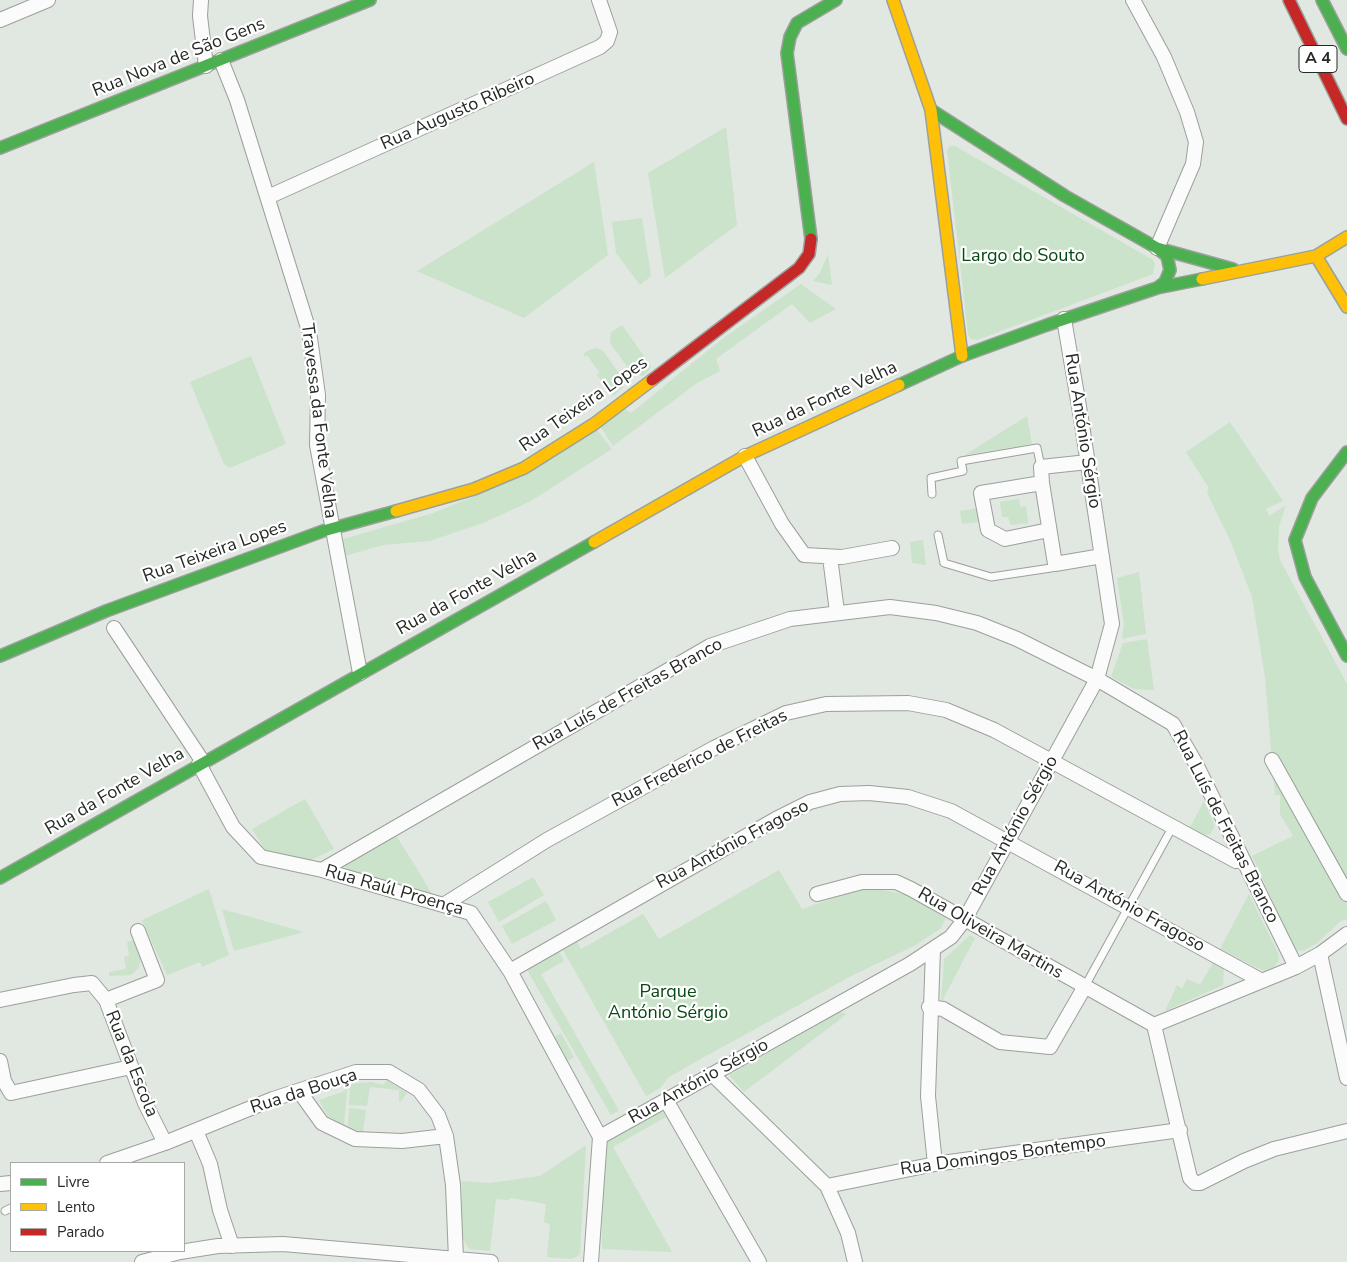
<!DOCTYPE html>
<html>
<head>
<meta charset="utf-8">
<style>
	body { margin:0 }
	#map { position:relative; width:1347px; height:1262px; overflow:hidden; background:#e1e7e1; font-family:"Nunito Sans",sans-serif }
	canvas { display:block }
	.legend { position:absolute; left:10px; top:1162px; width:175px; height:90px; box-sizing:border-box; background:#fff; border:1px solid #a8aaa8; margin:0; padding:6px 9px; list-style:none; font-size:15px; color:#262a26 }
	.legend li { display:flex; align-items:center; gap:10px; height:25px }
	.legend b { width:25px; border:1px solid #a8aaa8 }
</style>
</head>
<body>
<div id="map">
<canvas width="1347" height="1262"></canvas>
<ul class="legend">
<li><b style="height:6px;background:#4caf50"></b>Livre</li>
<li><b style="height:6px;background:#ffc107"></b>Lento</li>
<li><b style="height:6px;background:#c62828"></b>Parado</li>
</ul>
</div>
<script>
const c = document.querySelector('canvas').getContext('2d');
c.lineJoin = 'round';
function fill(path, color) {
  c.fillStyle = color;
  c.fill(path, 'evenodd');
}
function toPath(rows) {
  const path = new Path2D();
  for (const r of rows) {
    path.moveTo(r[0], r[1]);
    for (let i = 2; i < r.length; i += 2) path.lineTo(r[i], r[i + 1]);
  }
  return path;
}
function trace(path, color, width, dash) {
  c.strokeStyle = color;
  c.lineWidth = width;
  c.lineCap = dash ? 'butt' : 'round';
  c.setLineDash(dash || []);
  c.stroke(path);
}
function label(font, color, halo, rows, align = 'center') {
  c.font = font + ' "Nunito Sans",sans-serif';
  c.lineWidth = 4.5;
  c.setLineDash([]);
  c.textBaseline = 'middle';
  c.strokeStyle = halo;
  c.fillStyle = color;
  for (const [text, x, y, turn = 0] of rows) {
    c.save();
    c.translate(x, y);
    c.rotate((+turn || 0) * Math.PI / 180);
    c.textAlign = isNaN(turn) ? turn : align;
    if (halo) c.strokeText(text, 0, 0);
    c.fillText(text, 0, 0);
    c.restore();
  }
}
const green = toPath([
	[726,127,737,225,665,278,648,173],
	[950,146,955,146,1153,260,1155,264,1153,274,977,340,971,339,968,334,947,150],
	[594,162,608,255,524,318,417,271],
	[642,218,651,276,640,285,616,253,612,222],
	[828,254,832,285,813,281,820,273],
	[801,284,836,309,810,323,792,304,716,359,720,371,697,383,613,446,600,426,625,409,631,413,722,339],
	[622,325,651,366,649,371,643,376,632,373,610,343,611,332],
	[597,348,603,351,624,380,623,388,613,396,597,375,599,372,587,355,585,357,583,354,591,349],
	[251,356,286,444,230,468,224,464,190,382],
	[1027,416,1032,444,965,455],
	[1230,422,1283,501,1266,509,1269,516,1286,505,1279,526,1278,549,1280,560,1347,684,1347,919,1341,921,1317,943,1303,951,1297,950,1292,943,1252,856,1293,836,1280,814,1280,795,1275,795,1265,677,1252,597,1231,542,1207,493,1209,488,1186,452],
	[594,426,612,449,531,501,483,523,430,541,383,545,341,557,340,540,433,513,485,492],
	[1019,499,1020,507,1026,506,1028,523,1011,525,1008,517,1002,517,1000,502],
	[978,508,979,522,962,524,960,511],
	[923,540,926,565,912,563,910,542],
	[1139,572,1146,634,1122,639,1124,624,1117,578],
	[1147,639,1154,690,1134,689,1111,677,1123,643],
	[305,799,334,849,307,862,266,851,252,829],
	[1204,801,1215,826,1210,834,1204,835,1190,827],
	[395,834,416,867,433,896,355,877,342,864],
	[779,870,802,909,857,890,879,889,906,895,946,918,941,928,916,945,851,976,706,1056,669,1077,660,1088,646,1096,563,950,577,942,581,949,643,914,659,939],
	[533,877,544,895,499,922,488,902],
	[209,889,229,955,202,967,200,962,167,975,142,920],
	[1249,894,1278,953,1279,960,1274,967,1264,971,1220,949],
	[546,901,556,920,512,944,502,926],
	[222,909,304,932,234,951],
	[970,935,975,938,941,1003,944,959],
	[134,940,141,959,138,969,131,975,109,976,109,972,126,969,124,957,129,956,127,942],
	[559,952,564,961,541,974,617,1107,618,1111,611,1115,527,970],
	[1215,959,1221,963,1224,969,1223,985,1165,1011,1177,985,1182,989,1187,979,1200,985],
	[840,1012,847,1014,744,1092,729,1075],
	[561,1033,574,1057,568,1061,554,1037],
	[386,1080,407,1093,402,1100,399,1102,399,1090,370,1087,367,1106,349,1105,350,1084,371,1082,384,1085],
	[348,1081,344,1125,328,1116,319,1100,345,1091],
	[660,1107,666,1117,613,1147,672,1252,602,1249,603,1140],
	[349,1108,366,1110,363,1132,366,1134,348,1127],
	[586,1145,580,1253,578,1256,571,1259,547,1257,550,1224,544,1222,546,1204,512,1198,507,1200,496,1199,490,1251,469,1249,462,1237,462,1181,490,1183,540,1176]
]);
const lane = toPath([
	[932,494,931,478,963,471,961,461,1037,448,1041,467],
	[938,535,944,563,991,577,1051,568,1055,564],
	[1084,988,1173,826],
	[5,1211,11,1208]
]);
const street = toPath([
	[201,0,200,16,206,66],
	[1133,0,1164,57,1187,112,1196,142,1193,164,1157,248],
	[0,20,48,0],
	[221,60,237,100,309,331,318,395,317,445,360,673],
	[268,197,600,47,607,41,610,32,599,0],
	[745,456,782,524,804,555,842,557,892,548],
	[1088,462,1041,467,1042,483,1055,564,1102,556],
	[1042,483,981,493,988,530,1005,539,1049,530],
	[830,557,837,612],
	[114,628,203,762],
	[1272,760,1347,894],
	[199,764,233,827,261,857,322,870,471,913,510,971,600,1137],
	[322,870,710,646,790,619,890,607,936,613,977,623,1017,639,1097,679,1173,724,1196,764,1296,967],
	[817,894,862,882,896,882,911,889,1154,1025],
	[445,904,547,840,714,748,786,713,826,704,908,703,946,710,994,730,1236,861,1243,860],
	[1347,934,1320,954,1296,967,1154,1025,1190,1178,1195,1183,1200,1183,1244,1161,1274,1149,1347,1131],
	[933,949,928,1096,935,1164],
	[1320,954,1347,1078],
	[510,971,776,819,810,802,840,794,869,793,908,797,951,811,1262,981],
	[0,1000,74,985,92,983,106,1000,145,1103,165,1143],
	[106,1000,157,980,138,931],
	[929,1007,943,1009,1000,1042,1050,1047,1084,988],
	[0,1061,4,1081,11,1093,131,1067],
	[712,1074,827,1186,848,1233,855,1262],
	[299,1091,322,1123,355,1139,402,1141,446,1136],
	[666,1100,759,1262],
	[196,1131,210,1164,220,1210,232,1246],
	[600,1137,910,964,951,937,965,919,1097,679,1112,624,1081,418,1064,319],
	[107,1163,165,1143,273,1099,350,1074,356,1072,389,1072,419,1090,438,1115,446,1136,453,1185,456,1259],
	[0,1184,11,1183],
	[827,1186,935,1164,1180,1130],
	[142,1262,180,1252,218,1246,283,1244,491,1262],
	[591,1262,600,1137]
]);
const fast = toPath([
	[1322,0,1347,49],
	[931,110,1065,196,1157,248,1167,256,1170,270,1165,282,1157,288],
	[0,148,370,0],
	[811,239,787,53,790,37,797,23,836,0],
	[1157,248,1233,269],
	[899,385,962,356,1047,325,1157,288,1202,279],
	[1347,452,1312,498,1295,540,1305,577,1347,656],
	[0,656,106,611,323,531,396,511],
	[0,878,594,542]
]);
const slow = toPath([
	[893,0,931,110,962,356],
	[1316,256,1347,307],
	[1202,279,1316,256,1347,237],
	[396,511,474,489,524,468,594,424,652,380],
	[594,542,745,456,899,385]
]);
const jam = toPath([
	[1289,0,1347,119],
	[652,380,799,268,809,254,811,239]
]);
const shields = [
	[1318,59,38]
];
const shieldNames = [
	["A 4",1318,59]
];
const streetNames = [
	["Rua Nova de São Gens",179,58,-22],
	["Rua Augusto Ribeiro",458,112,-24],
	["Rua da Fonte Velha",825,400,-25],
	["Rua Teixeira Lopes",584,405,-35],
	["Travessa da Fonte Velha",318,421,83],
	["Rua António Sérgio",1082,431,81],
	["Rua Teixeira Lopes",215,552,-20],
	["Rua da Fonte Velha",467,593,-29],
	["Rua Luís de Freitas Branco",628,695,-29],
	["Rua Frederico de Freitas",700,759,-27],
	["Rua da Fonte Velha",115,792,-30],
	["Rua António Sérgio",1016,826,-61],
	["Rua Luís de Freitas Branco",1225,827,63],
	["Rua António Fragoso",733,845,-28],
	["Rua Raúl Proença",394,891,16],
	["Rua António Fragoso",1129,907,29],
	["Rua Oliveira Martins",990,934,30],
	["Rua da Escola",131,1064,68],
	["Rua António Sérgio",699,1082,-29],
	["Rua da Bouça",304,1092,-18],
	["Rua Domingos Bontempo",1003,1156,-8]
];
const parkNames = [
	["Largo do Souto",1023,257],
	["Parque",668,993],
	["António Sérgio",668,1014]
];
fill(green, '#cae3ca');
trace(lane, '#9ba09b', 9);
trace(street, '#9ba09b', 16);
trace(fast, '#9ba09b', 14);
trace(slow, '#9ba09b', 14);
trace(jam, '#9ba09b', 14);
trace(lane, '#fafbfa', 7);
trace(street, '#fafbfa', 14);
trace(fast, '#4caf50', 11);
trace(slow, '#ffc107', 11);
trace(jam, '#c62828', 11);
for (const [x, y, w] of shields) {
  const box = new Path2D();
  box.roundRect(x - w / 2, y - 13.5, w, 27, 4);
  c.fillStyle = '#fff';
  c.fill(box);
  trace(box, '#262a26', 1);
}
label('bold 16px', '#262a26', null, shieldNames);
label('18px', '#262a26', '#fff', streetNames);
label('18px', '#084813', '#fff', parkNames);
</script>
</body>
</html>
